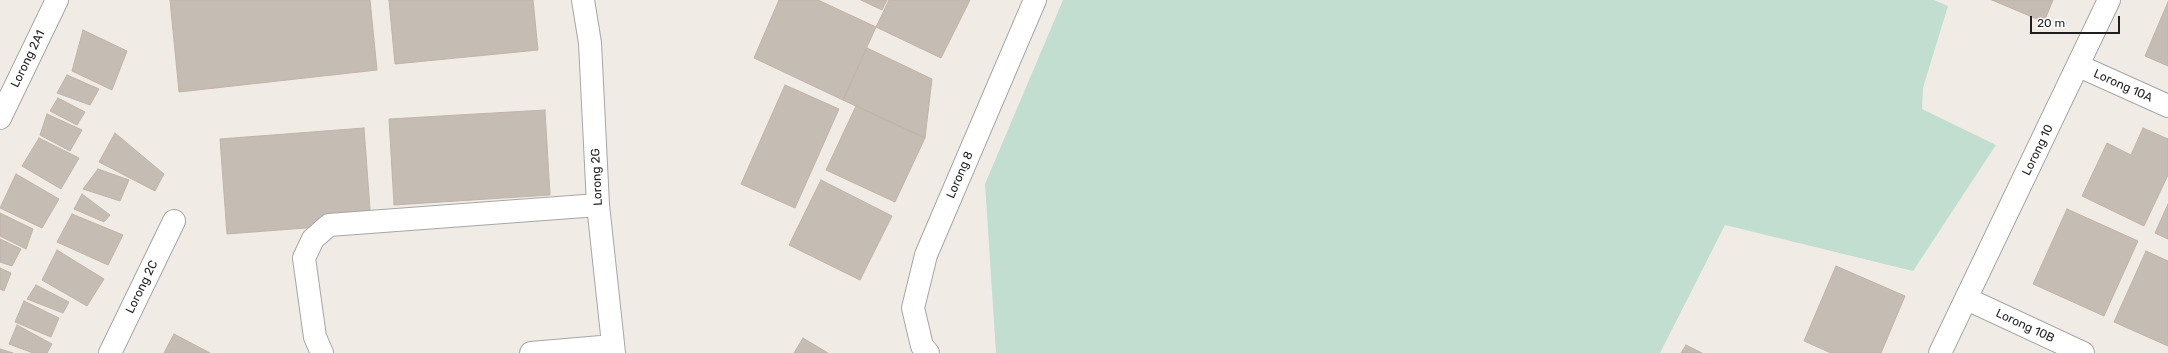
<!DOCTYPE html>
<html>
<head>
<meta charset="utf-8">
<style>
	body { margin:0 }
	#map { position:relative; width:2168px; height:353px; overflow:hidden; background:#f0ece5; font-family:Rubik,sans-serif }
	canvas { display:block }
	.scale { position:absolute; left:2030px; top:16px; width:90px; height:18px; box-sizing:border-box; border:2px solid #1f1f1f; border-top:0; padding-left:5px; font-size:12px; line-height:14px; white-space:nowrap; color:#1f1f1f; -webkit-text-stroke:3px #fff; paint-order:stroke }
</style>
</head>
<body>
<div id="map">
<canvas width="2168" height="353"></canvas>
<div class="scale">20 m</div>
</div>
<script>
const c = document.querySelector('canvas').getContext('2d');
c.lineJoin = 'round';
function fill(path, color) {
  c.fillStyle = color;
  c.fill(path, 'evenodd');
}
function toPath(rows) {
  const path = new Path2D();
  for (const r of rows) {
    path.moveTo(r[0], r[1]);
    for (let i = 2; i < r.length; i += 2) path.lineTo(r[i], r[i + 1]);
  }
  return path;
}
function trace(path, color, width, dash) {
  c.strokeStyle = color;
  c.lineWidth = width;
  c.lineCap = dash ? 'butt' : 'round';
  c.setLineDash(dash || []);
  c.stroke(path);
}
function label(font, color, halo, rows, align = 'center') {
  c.font = font + ' Rubik,sans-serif';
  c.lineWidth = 3;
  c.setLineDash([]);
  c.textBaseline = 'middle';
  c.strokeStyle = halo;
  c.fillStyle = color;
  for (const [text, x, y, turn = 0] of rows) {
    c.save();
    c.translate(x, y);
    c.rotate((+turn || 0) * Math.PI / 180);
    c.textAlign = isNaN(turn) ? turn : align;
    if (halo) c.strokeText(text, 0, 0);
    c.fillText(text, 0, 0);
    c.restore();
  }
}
const wetland = toPath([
	[1063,0,1934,0,1948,6,1923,88,1922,109,1996,145,1913,271,1725,225,1660,353,996,353,985,184]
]);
const building = toPath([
	[170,0,370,0,377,70,179,92,170,0],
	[389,0,533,0,538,50,395,64,389,0],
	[779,0,818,0,876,27,843,100,754,58,779,0],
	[861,0,887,0,882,10,861,0],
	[889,0,970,0,941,58,876,27,889,0],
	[1992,0,2053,0,2044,22,1992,0],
	[2168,2,2168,66,2145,56,2168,2],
	[83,30,127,51,112,90,72,71,83,30],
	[867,48,932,79,925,138,843,100,867,48],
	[67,75,99,89,90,105,57,93,67,75],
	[785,85,839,109,795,208,741,184,785,85],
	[58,98,85,112,77,125,50,111,58,98],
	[856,106,925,138,895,202,826,170,856,106],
	[545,110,550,195,394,205,389,119,545,110],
	[47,114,82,130,70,151,40,135,47,114],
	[364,128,371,223,227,234,220,139,364,128],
	[2143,128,2168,139,2168,175,2144,226,2082,196,2107,143,2131,155,2143,128],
	[115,133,164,174,155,191,99,162,115,133],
	[39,138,79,158,61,189,22,166,39,138],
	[98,169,129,180,120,201,83,189,98,169],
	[16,174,59,199,42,228,0,208,16,174],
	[821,180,892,216,860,280,789,245,821,180],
	[82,194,110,215,104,222,74,209,82,194],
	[2168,204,2168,239,2155,233,2168,204],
	[2067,209,2138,241,2104,316,2033,284,2067,209],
	[0,213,33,229,26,249,0,236,0,213],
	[72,214,123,235,108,265,57,242,72,214],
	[0,239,21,249,12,266,0,262,0,239],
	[57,250,104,279,87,306,42,280,57,250],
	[2146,251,2168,261,2168,346,2114,322,2146,251],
	[1836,266,1905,296,1881,353,1831,353,1804,341,1836,266],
	[0,268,11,273,4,291,0,289,0,268],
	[36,285,69,302,63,313,27,299,36,285],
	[24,301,59,318,51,337,15,322,24,301],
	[17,325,52,344,47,353,33,353,9,344,17,325],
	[174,334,210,353,164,353,174,334],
	[803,338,828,353,794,353,803,338],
	[1686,345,1702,353,1681,353,1686,345],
	[0,349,13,353,0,353,0,349]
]);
const street = toPath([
	[583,0,590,43,598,205,614,353],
	[2079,66,2168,106],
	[0,118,57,0],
	[1967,299,2083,353],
	[110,353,174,221],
	[322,353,315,337,304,258,313,239,329,225,598,205],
	[531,353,613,346],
	[928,353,922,346,913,308,926,255,1035,0],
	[1940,353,2109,0]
]);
const streetNames = [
	["Lorong 2A1",28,59,-64],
	["Lorong 10A",2123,86,24],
	["Lorong 10",2038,150,-64],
	["Lorong 8",960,175,-67],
	["Lorong 2G",597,177,-93],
	["Lorong 2C",142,287,-64],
	["Lorong 10B",2025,326,25]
];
fill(wetland, '#c1ded1');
fill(building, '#c5bcb4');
trace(building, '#c2b3a7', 1);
trace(street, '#a6a6a6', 24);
trace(street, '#fff', 22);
label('12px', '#1f1f1f', '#fff', streetNames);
</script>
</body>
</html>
